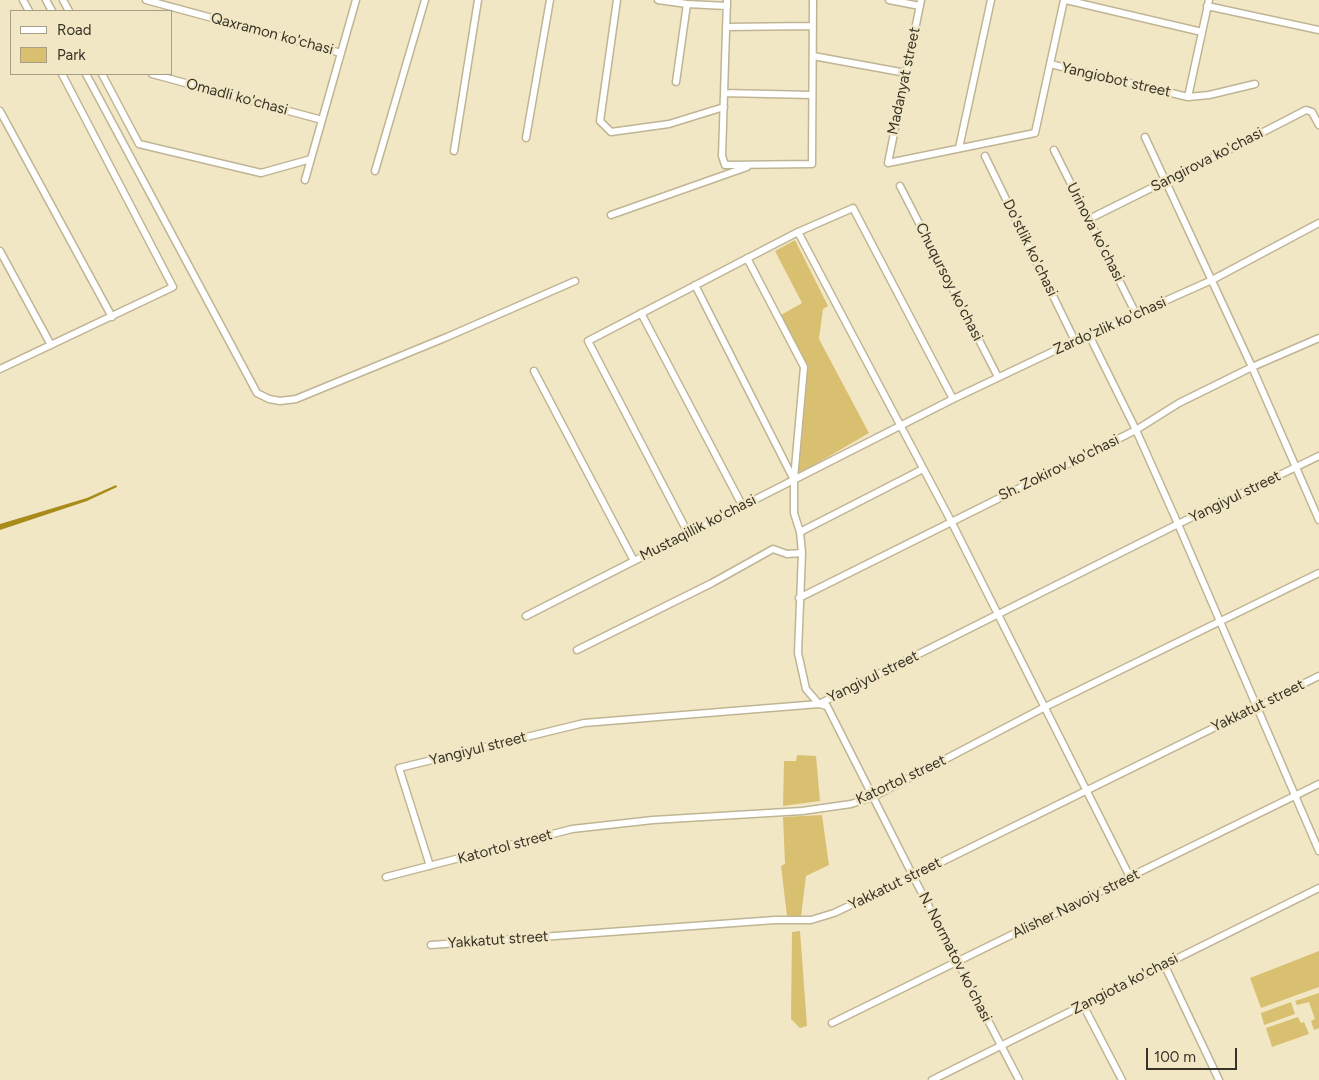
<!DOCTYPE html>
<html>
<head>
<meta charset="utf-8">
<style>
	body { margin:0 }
	#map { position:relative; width:1319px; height:1080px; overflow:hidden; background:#f2e7c5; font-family:Figtree,sans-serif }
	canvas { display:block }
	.legend { position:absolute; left:10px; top:10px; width:162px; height:65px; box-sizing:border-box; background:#f2e7c5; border:1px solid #a79f85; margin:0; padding:6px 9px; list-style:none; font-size:15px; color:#373326 }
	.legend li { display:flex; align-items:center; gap:10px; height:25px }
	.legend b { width:25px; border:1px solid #a79f85 }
	.scale { position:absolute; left:1146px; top:1048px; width:91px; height:22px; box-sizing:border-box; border:2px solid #373326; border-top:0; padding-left:6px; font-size:15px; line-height:18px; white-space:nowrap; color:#373326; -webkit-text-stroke:4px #f2e7c5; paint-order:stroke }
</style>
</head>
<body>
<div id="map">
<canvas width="1319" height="1080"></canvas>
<ul class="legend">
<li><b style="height:6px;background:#fff"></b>Road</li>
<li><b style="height:14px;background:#d9c070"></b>Park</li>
</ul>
<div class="scale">100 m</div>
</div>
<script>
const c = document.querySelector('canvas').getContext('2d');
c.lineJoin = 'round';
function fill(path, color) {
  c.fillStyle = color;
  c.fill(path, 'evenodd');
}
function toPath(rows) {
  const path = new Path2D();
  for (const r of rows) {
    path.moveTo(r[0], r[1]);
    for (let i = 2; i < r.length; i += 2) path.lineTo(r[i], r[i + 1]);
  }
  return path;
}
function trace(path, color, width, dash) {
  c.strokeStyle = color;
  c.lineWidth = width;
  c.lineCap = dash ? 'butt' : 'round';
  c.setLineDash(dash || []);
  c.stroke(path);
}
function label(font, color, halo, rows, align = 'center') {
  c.font = font + ' Figtree,sans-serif';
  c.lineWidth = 5;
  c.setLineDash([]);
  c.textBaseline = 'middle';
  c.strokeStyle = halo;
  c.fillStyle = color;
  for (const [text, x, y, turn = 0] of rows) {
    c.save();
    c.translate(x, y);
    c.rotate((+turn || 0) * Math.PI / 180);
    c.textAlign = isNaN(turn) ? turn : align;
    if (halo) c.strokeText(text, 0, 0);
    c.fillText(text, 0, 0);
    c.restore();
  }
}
const green = toPath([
	[795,240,828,306,823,309,819,339,869,433,797,475,806,366,781,315,802,303,775,251],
	[797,755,816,756,820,801,783,806,784,761,796,761],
	[822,815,829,865,806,876,801,917,787,916,781,866,785,864,783,817],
	[800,931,807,1026,800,1028,791,1019,792,932],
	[1319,951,1319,987,1261,1008,1250,978],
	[1319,993,1319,1028,1314,1030,1311,1021,1315,1019,1309,1002,1297,1005,1295,1001],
	[1291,1002,1295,1014,1264,1025,1261,1013],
	[1298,1017,1301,1023,1304,1022,1309,1034,1272,1047,1266,1028]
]);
const water = toPath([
	[116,485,117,487,87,501,0,530,0,524,87,498]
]);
const street = toPath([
	[23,0,29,11],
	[46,0,52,11],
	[63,0,69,11],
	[146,0,341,53],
	[617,0,600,121,611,132,669,124,724,107],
	[658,0,687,4,676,82],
	[727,0,722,156,725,165,812,164,813,0],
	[889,0,920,6],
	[921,0,888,163,1035,133,1064,0],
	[1066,0,1202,32],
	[687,4,727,6],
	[1207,6,1319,30],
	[726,27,812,26],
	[813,56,906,73],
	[1050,64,1188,97,1209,95,1255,84],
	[86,74,257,393,269,399,280,401,296,399,313,392,447,337,575,281],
	[102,74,139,144,261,173,311,159],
	[152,74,322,120],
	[724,93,812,95],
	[1188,97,1209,0],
	[0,111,112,317],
	[1145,137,1252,367,1319,520],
	[526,138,550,0],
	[959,148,991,0],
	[1054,150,1136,314],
	[454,151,478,0],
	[985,156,1075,341],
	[375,171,425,0],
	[305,180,356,0],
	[900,186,998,377],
	[611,215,747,167],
	[1089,219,1236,146,1306,110,1312,112,1319,125],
	[798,232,951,521,1130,877],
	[0,251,51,345],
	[747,258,804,367,794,479,794,513,800,532,802,553,798,653,806,689,819,704,827,706,913,876,1019,1080],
	[695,285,793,478],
	[641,313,742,505],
	[1089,335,1136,430,1178,524,1319,851],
	[0,369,173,287,62,74],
	[534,371,634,561,953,399,1075,341,1212,280,1319,223],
	[800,532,923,469],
	[688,533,588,341,798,232,853,208,953,399],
	[799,598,1136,430,1179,403,1252,367,1319,338],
	[526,616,634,561],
	[577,650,712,583,773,549,787,554,802,553],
	[430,866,399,768,584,723,819,704,1178,524,1319,456],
	[386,877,572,829,653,820,802,811,851,804,873,797,1045,707,1319,573],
	[431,945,775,920,811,920,834,913,913,876,1319,676],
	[1164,964,1219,1080],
	[1083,1005,1122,1080],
	[832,1023,1319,784],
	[932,1080,1319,888]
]);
const streetNames = [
	["Qaxramon ko'chasi",272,34,15],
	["Yangiobot street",1116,80,13],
	["Madanyat street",904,81,-78],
	["Omadli ko'chasi",237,97,15],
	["Sangirova ko'chasi",1207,160,-27],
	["Urinova ko'chasi",1095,232,63],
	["Do'stlik ko'chasi",1030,248,64],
	["Chuqursoy ko'chasi",949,282,63],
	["Zardo'zlik ko'chasi",1110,326,-24],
	["Sh. Zokirov ko'chasi",1059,468,-26],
	["Yangiyul street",1235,497,-26],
	["Mustaqillik ko'chasi",698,528,-27],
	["Yangiyul street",873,677,-26],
	["Yakkatut street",1258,706,-26],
	["Yangiyul street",478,749,-14],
	["Katortol street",901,780,-25],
	["Katortol street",505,847,-15],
	["Yakkatut street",895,884,-26],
	["Alisher Navoiy street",1076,904,-26],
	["Yakkatut street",498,940,-4],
	["N. Normatov ko'chasi",955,957,63],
	["Zangiota ko'chasi",1125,984,-27]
];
fill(green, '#d9c070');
fill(water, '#a98b19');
trace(street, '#bfb594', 9);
trace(street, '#fff', 6);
label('15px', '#373326', '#f2e7c5', streetNames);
</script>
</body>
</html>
